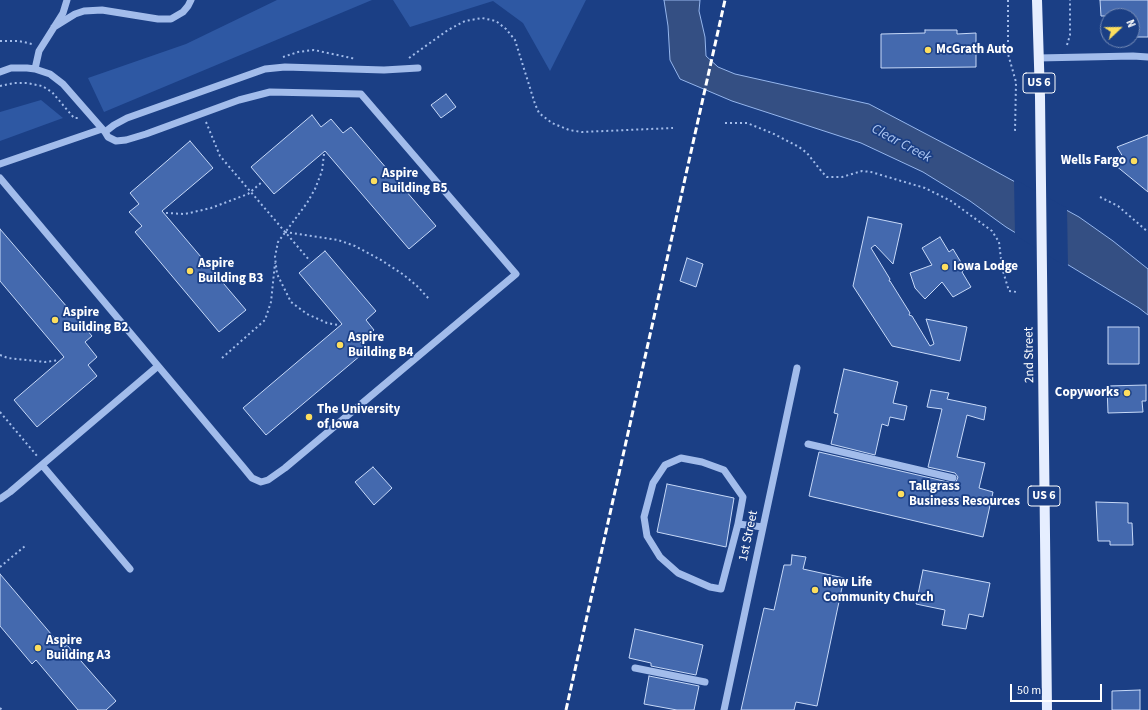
<!DOCTYPE html>
<html>
<head>
<meta charset="utf-8">
<style>
	body { margin:0 }
	#map { position:relative; width:1148px; height:710px; overflow:hidden; background:#1b3f85; font-family:"Source Sans 3",sans-serif }
	canvas { display:block }
	.north { position:absolute; left:1100px; top:8px; width:40px; height:40px; box-sizing:border-box; background:#1b3f85; border:1px solid #768cb6; border-radius:50%; rotate:68deg; font-size:11px; font-weight:700; line-height:16px; text-align:center; color:#fff }
	.north::after { content:''; display:block; margin:auto; width:14px; height:18px; background:#fdde5e; clip-path:polygon(50% 0,100% 100%,50% 72%,0 100%) }
	.scale { position:absolute; left:1010px; top:684px; width:92px; height:18px; box-sizing:border-box; border:2px solid #fff; border-top:0; padding-left:5px; font-size:12px; line-height:14px; white-space:nowrap; color:#fff; -webkit-text-stroke:3px #1b3f85; paint-order:stroke }
</style>
</head>
<body>
<div id="map">
<canvas width="1148" height="710"></canvas>
<div class="north">N</div>
<div class="scale">50 m</div>
</div>
<script>
const c = document.querySelector('canvas').getContext('2d');
c.lineJoin = 'round';
function fill(path, color) {
  c.fillStyle = color;
  c.fill(path, 'evenodd');
}
function toPath(rows) {
  const path = new Path2D();
  for (const r of rows) {
    path.moveTo(r[0], r[1]);
    for (let i = 2; i < r.length; i += 2) path.lineTo(r[i], r[i + 1]);
  }
  return path;
}
function trace(path, color, width, dash) {
  c.strokeStyle = color;
  c.lineWidth = width;
  c.lineCap = dash ? 'butt' : 'round';
  c.setLineDash(dash || []);
  c.stroke(path);
}
function label(font, color, halo, rows, align = 'center') {
  c.font = font + ' "Source Sans 3",sans-serif';
  c.lineWidth = 3.5;
  c.setLineDash([]);
  c.textBaseline = 'middle';
  c.strokeStyle = halo;
  c.fillStyle = color;
  for (const [text, x, y, turn = 0] of rows) {
    c.save();
    c.translate(x, y);
    c.rotate((+turn || 0) * Math.PI / 180);
    c.textAlign = isNaN(turn) ? turn : align;
    if (halo) c.strokeText(text, 0, 0);
    c.fillText(text, 0, 0);
    c.restore();
  }
}
const green = toPath([
	[277,0,372,0,104,112,88,78,186,44],
	[393,0,586,0,550,71,523,23,493,1,410,27],
	[41,100,63,118,0,141,0,112]
]);
const water = toPath([
	[664,0,700,0,699,11,705,37,706,56,718,67,735,74,869,104,966,155,1079,217,1113,241,1148,269,1148,315,1139,308,1006,227,970,201,923,172,861,143,732,101,680,79,670,60,668,26,664,0]
]);
const pier = toPath([
	[1014,179,1067,208,1068,268,1015,235]
]);
const building = toPath([
	[1100,0,1148,0,1148,37,1132,37,1132,16,1101,16,1100,0],
	[925,30,957,30,957,34,976,33,976,67,881,68,881,34,925,33,925,30],
	[446,94,456,107,441,118,431,105,446,94],
	[312,115,321,127,331,119,343,133,351,127,436,226,409,249,325,151,274,194,251,167,312,115],
	[1148,135,1148,192,1115,165,1123,157,1117,147,1148,135],
	[190,141,213,168,162,211,246,310,219,332,135,232,142,226,129,212,139,204,130,193,190,141],
	[868,217,902,224,893,264,875,245,871,248,890,279,889,281,890,281,910,313,909,315,912,316,930,346,934,344,926,319,967,327,960,361,892,346,853,286,868,217],
	[0,229,92,336,85,342,97,357,88,365,97,376,37,427,14,400,64,357,0,281,0,229],
	[940,237,949,252,953,249,965,269,962,272,971,287,953,297,942,282,925,299,915,288,910,273,932,265,922,248,940,237],
	[325,251,376,311,366,320,374,330,360,342,367,350,266,435,243,408,342,324,299,273,325,251],
	[687,258,703,264,696,287,680,281,687,258],
	[1108,327,1139,327,1139,364,1108,364,1108,327],
	[844,369,898,382,893,403,907,406,904,420,890,417,888,426,882,424,875,455,831,444,838,414,834,413,844,369],
	[1146,385,1146,401,1142,401,1143,412,1108,413,1107,386,1146,385],
	[931,390,949,393,947,399,986,407,984,420,967,415,957,457,985,463,979,488,993,492,983,537,809,496,819,452,952,483,956,482,958,477,955,473,928,467,942,409,927,407,931,390],
	[373,467,392,488,374,505,355,482,373,467],
	[667,484,734,498,726,547,657,532,667,484],
	[1096,502,1128,503,1128,523,1132,523,1133,545,1110,545,1110,541,1098,541,1096,502],
	[792,555,806,557,803,569,844,578,817,706,796,702,794,710,741,710,764,608,774,610,784,565,791,565,792,555],
	[923,570,990,583,983,617,969,614,966,629,942,625,945,610,916,604,923,570],
	[0,574,63,648,67,645,116,701,106,710,78,710,36,660,32,664,0,626,0,574],
	[635,629,703,645,696,675,651,666,651,663,629,658,635,629],
	[649,676,699,686,694,710,677,710,644,704,649,676],
	[1140,690,1140,710,1112,710,1112,691,1140,690]
]);
const path = toPath([
	[1008,0,1008,54,1016,82,1015,131],
	[0,41,19,41,32,44],
	[1067,45,1070,35,1070,0],
	[283,57,298,52,314,50,356,59],
	[409,58,448,30,465,21,482,18,496,21,506,29,515,40,535,104,539,113,552,123,569,130,582,132,673,128],
	[0,86,14,83,27,83,42,86,52,92,74,118,79,118],
	[206,122,220,156,310,261],
	[725,123,747,123,774,134,799,147,807,153,822,172,827,177,842,177,862,171,871,172,925,188,951,201,992,231,999,242,1002,268,1009,291,1017,292],
	[324,154,322,171,315,189,307,203,278,242,275,257,277,274,291,302,307,314,327,323,338,325],
	[1100,197,1118,206,1148,232],
	[166,213,185,214,211,208,248,194,262,182],
	[285,232,338,240,355,246,381,260,404,275,417,286,430,300],
	[0,355,8,358,45,362,59,360],
	[222,358,265,320,271,302,275,263],
	[0,412,38,457],
	[0,567,25,546],
	[0,708,2,710]
]);
const minor = toPath([
	[54,27,75,14,84,11,102,10,158,19,171,19,183,12,188,6,191,0],
	[1038,58,1133,56,1148,57],
	[35,69,39,51,63,13,67,0],
	[0,72,11,68,27,68,35,69,50,74,63,84,105,132,108,137,116,141,126,140,146,134,239,100,270,92,361,94,516,274,285,468,268,480,261,482,252,478,243,467,0,178],
	[105,132,114,125,127,118,265,69,285,67,384,70,418,68],
	[0,164,102,129],
	[808,444,953,478],
	[42,465,130,569],
	[0,499,10,492,158,366],
	[738,524,721,589,710,587,678,573,660,557,647,536,644,517,653,483,665,465,681,458,702,462,724,470,743,497,738,524,763,527],
	[635,668,705,682],
	[724,710,797,368]
]);
const major = toPath([
	[1037,0,1040,97,1047,710]
]);
const rail = toPath([
	[566,710,725,0]
]);
const markers = [
	[928,50,4,"#fdde5e"],
	[1134,161,4,"#fdde5e"],
	[374,181,4,"#fdde5e"],
	[945,267,4,"#fdde5e"],
	[190,271,4,"#fdde5e"],
	[55,320,4,"#fdde5e"],
	[340,345,4,"#fdde5e"],
	[1127,393,4,"#fdde5e"],
	[309,417,4,"#fdde5e"],
	[901,494,4,"#fdde5e"],
	[815,590,4,"#fdde5e"],
	[38,648,4,"#fdde5e"]
];
const shields = [
	[1039,83,32],
	[1044,496,32]
];
const shieldNames = [
	["US 6",1039,83],
	["US 6",1044,496]
];
const poiNames = [
	["McGrath Auto",936,50],
	["Wells Fargo",1126,161,"right"],
	["Aspire",382,174],
	["Building B5",382,189],
	["Aspire",198,264],
	["Building B3",198,279],
	["Iowa Lodge",953,267],
	["Aspire",63,313],
	["Building B2",63,328],
	["Aspire",348,338],
	["Building B4",348,353],
	["Copyworks",1119,393,"right"],
	["The University",317,410],
	["of Iowa",317,425],
	["Tallgrass",909,487],
	["Business Resources",909,502],
	["New Life",823,583],
	["Community Church",823,598],
	["Aspire",46,641],
	["Building A3",46,656]
];
const streetNames = [
	["2nd Street",1030,355,-91],
	["1st Street",749,536,-78]
];
const waterNames = [
	["Clear Creek",901,144,28]
];
fill(green, '#2e58a3');
fill(water, '#344f83');
trace(water, '#95b6ed', 1);
fill(pier, '#1b3f85');
fill(building, '#4469ae');
trace(building, '#c7d9f8', 1);
trace(path, '#a2bceb', 2, [2, 3]);
trace(minor, '#a2bceb', 7);
trace(major, '#e6eeff', 10);
trace(rail, '#fff', 3, [7, 3]);
for (const [x, y, r, color] of markers) {
  const dot = new Path2D();
  dot.arc(x, y, r, 0, 2 * Math.PI);
  c.fillStyle = color;
  c.fill(dot);
  trace(dot, '#1b3f85', 1.5);
}
for (const [x, y, w] of shields) {
  const box = new Path2D();
  box.roundRect(x - w / 2, y - 10, w, 20, 3);
  c.fillStyle = '#1b3f85';
  c.fill(box);
  trace(box, '#fff', 1);
}
label('bold 12px', '#fff', null, shieldNames);
label('bold 13px', '#fff', '#1b3f85', poiNames, 'left');
label('13px', '#fff', '#1b3f85', streetNames);
label('italic 14px', '#adc7f3', '#1b3f85', waterNames);
</script>
</body>
</html>
